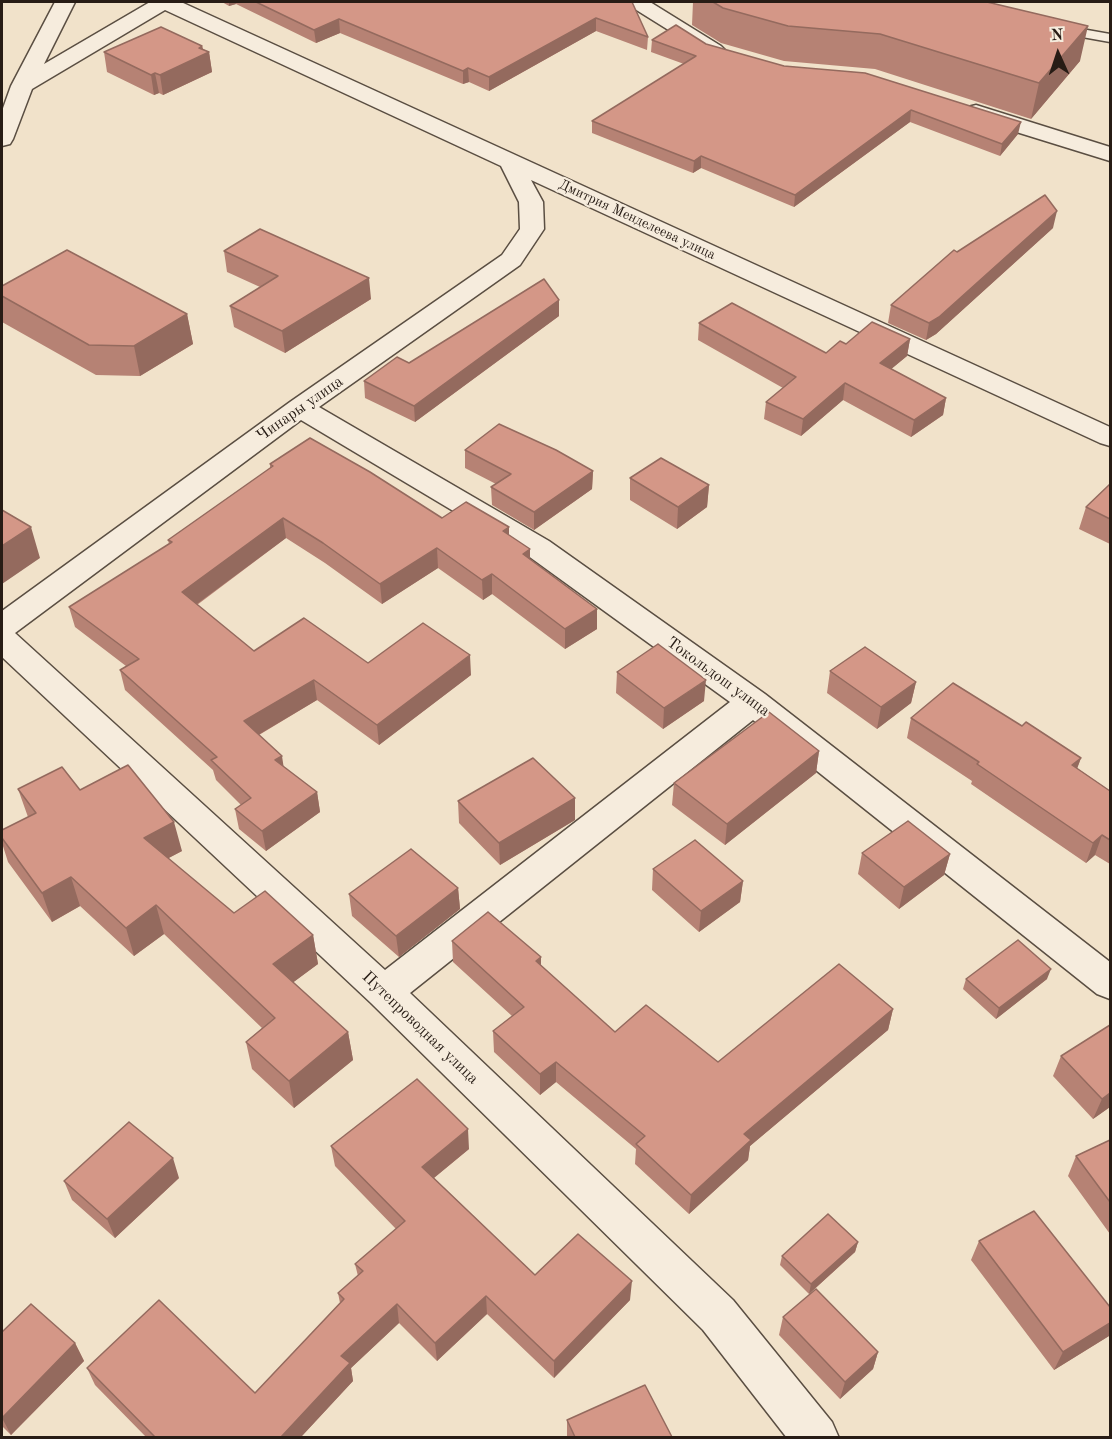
<!DOCTYPE html>
<html>
<head>
<meta charset="utf-8">
<style>
	body { margin:0 }
	#map { position:relative; width:1112px; height:1439px; overflow:hidden; background:#f1e2ca; font-family:"Old Standard TT",serif }
	canvas { display:block }
	.frame { position:absolute; inset:0; border:3px solid #271c15; pointer-events:none }
	.north { position:absolute; left:1028px; top:24px; width:60px; height:60px; -webkit-text-stroke:4px #f6ecdd; paint-order:stroke; rotate:357deg; font-size:16px; font-weight:700; line-height:24px; text-align:center; color:#271c15 }
	.north::after { content:''; display:block; margin:auto; width:21px; height:27px; background:#271c15; clip-path:polygon(50% 0,100% 100%,50% 72%,0 100%) }
</style>
</head>
<body>
<div id="map">
<canvas width="1112" height="1439"></canvas>
<div class="frame"></div>
<div class="north">N</div>
</div>
<script>
const c = document.querySelector('canvas').getContext('2d');
c.lineJoin = 'round';
function toPath(rows) {
  const path = new Path2D();
  for (const r of rows) {
    path.moveTo(r[0], r[1]);
    for (let i = 2; i < r.length; i += 2) path.lineTo(r[i], r[i + 1]);
  }
  return path;
}
function trace(path, color, width, dash) {
  c.strokeStyle = color;
  c.lineWidth = width;
  c.lineCap = dash ? 'butt' : 'round';
  c.setLineDash(dash || []);
  c.stroke(path);
}
function fill(path, color) {
  c.fillStyle = color;
  c.fill(path, 'evenodd');
}
function label(font, color, halo, rows, align = 'center') {
  c.font = font + ' "Old Standard TT",serif';
  c.lineWidth = 4.5;
  c.setLineDash([]);
  c.textBaseline = 'middle';
  c.strokeStyle = halo;
  c.fillStyle = color;
  for (const [text, x, y, turn = 0] of rows) {
    c.save();
    c.translate(x, y);
    c.rotate((+turn || 0) * Math.PI / 180);
    c.textAlign = isNaN(turn) ? turn : align;
    if (halo) c.strokeText(text, 0, 0);
    c.fillText(text, 0, 0);
    c.restore();
  }
}
const service = toPath([
	[1059,25,1110,34,1110,42,1054,32,1052,29,1054,26,1059,25]
]);
const minor = toPath([
	[55,2,75,2,44,64,150,2,181,2,1110,427,1110,446,1100,443,531,180,543,202,544,229,520,265,319,407,549,541,765,694,1110,962,1110,999,1097,994,753,720,410,993,733,1300,832,1422,839,1438,787,1438,703,1330,371,1003,2,657,2,611,290,402,502,255,520,229,519,202,501,166,165,10,32,89,13,139,10,144,2,146,2,111,11,86,55,2],
	[301,420,527,555,730,702,385,970,15,633,301,420],
	[627,2,650,2,721,46,725,50,721,54,714,56,707,54,630,6,627,2],
	[976,105,1110,147,1110,161,968,117,965,112,968,107,976,105]
]);
const wall = toPath([
	[222,2,632,2,648,37,647,50,596,31,489,91,469,82,463,84,340,33,316,43,236,4,229,6],
	[693,2,987,2,1080,61,1031,119,875,69,784,61,721,43,692,25],
	[652,40,706,44,1018,134,1000,156,910,122,794,207,701,168,693,173,592,133,592,121,684,64,651,52],
	[202,46,203,49,209,52,212,72,163,95,159,93,154,95,107,72,104,52],
	[1053,228,936,334,926,340,888,323,891,305,957,252],
	[224,251,371,299,285,353,234,327,230,306,260,287,227,272],
	[2,286,187,314,193,344,140,376,96,375,2,322],
	[559,300,559,316,415,422,365,398,364,381],
	[699,323,826,353,846,344,910,339,907,356,891,369,946,398,943,415,911,437,843,400,801,436,764,419,766,402,783,388,698,340],
	[465,450,593,471,592,489,534,530,492,505,491,487,496,484,465,468],
	[270,464,442,518,509,527,509,535,530,549,530,559,597,629,565,649,492,594,483,600,438,568,382,604,325,563,286,538,197,605,254,651,471,675,379,745,317,700,259,735,284,767,317,792,320,812,266,851,239,829,235,809,241,805,216,780,213,770,125,690,120,670,126,666,75,627,69,607,169,544,168,540,270,468],
	[630,478,709,485,707,507,677,529,630,500],
	[1110,484,1110,544,1079,529,1086,507],
	[830,671,916,682,911,703,877,729,827,693],
	[617,672,704,701,663,729,616,693],
	[911,718,1022,726,1081,758,1077,768,1110,791,1110,864,1095,855,1086,863,971,784,972,781,907,738],
	[819,751,816,773,725,845,672,805,674,783],
	[18,789,80,790,182,851,168,858,234,913,313,935,318,964,293,982,348,1032,353,1060,294,1108,252,1069,246,1042,262,1028,164,934,134,956,80,906,52,922,8,862,2,843,2,830,28,817],
	[458,801,575,820,500,865,459,823],
	[862,853,950,854,944,875,899,909,858,874],
	[653,869,743,881,740,902,699,932,652,890],
	[458,888,460,909,399,957,352,916,349,894],
	[452,941,541,957,541,966,615,1032,718,1062,893,1009,888,1030,750,1146,748,1160,689,1214,635,1164,636,1149,556,1082,540,1095,494,1052,493,1031,512,1016,453,962],
	[966,979,1047,979,996,1019,963,989],
	[1110,1025,1110,1107,1093,1119,1053,1076,1061,1056],
	[1110,1140,1110,1234,1068,1176,1076,1156],
	[331,1146,469,1149,434,1178,535,1275,630,1300,554,1378,487,1314,437,1361,399,1323,351,1368,353,1381,301,1437,146,1437,95,1385,87,1368,255,1393,340,1303,338,1293,358,1276,355,1264,396,1229,335,1166],
	[179,1178,115,1238,72,1200,64,1181],
	[979,1241,1109,1336,1054,1370,971,1260],
	[858,1242,855,1252,809,1294,780,1265,782,1256],
	[783,1317,878,1352,873,1369,840,1399,779,1335],
	[2,1332,75,1343,84,1361,11,1435,2,1426],
	[567,1420,672,1437,567,1437]
]);
const shadedWall = toPath([
	[229,2,235,2,236,4,229,6],
	[596,18,596,31,489,91,489,77],
	[339,19,340,33,316,43,314,30],
	[1088,26,1080,61,1031,119,1039,83],
	[202,46,204,54,209,52,212,72,163,95,160,75],
	[468,68,469,82,463,84,463,71],
	[155,73,159,93,154,95,151,75],
	[911,110,910,122,794,207,795,195],
	[1021,122,1018,134,1000,156,1002,144],
	[701,156,701,168,693,173,694,161],
	[1057,211,1053,228,936,334,926,340,929,323],
	[369,278,371,299,285,353,282,331],
	[559,300,559,316,415,422,414,406],
	[187,314,193,344,140,376,134,346],
	[910,339,907,356,878,380,880,363],
	[845,383,843,400,801,436,803,419],
	[946,398,943,415,911,437,914,420],
	[593,471,592,489,534,530,534,512],
	[709,485,707,507,677,529,678,507],
	[283,518,286,538,186,612,182,592],
	[31,527,40,558,2,584,2,546],
	[509,527,509,547,503,531],
	[437,548,438,568,382,604,380,584],
	[530,549,530,569,523,554],
	[492,574,492,594,483,600,482,580],
	[597,609,597,629,565,649,565,629],
	[470,655,471,675,379,745,377,725],
	[314,680,317,700,248,741,244,721],
	[706,680,704,701,663,729,664,708],
	[916,682,911,703,877,729,881,707],
	[819,751,816,773,725,845,727,824],
	[282,756,285,776,275,760],
	[1081,758,1074,777,1072,765],
	[317,792,320,812,266,851,262,831],
	[575,798,575,820,500,865,499,843],
	[174,822,182,851,152,867,144,838],
	[1102,835,1095,855,1086,863,1093,843],
	[950,854,944,875,899,909,904,887],
	[71,877,80,906,52,922,42,893],
	[743,881,740,902,699,932,701,911],
	[458,888,460,909,399,957,396,936],
	[156,905,164,934,134,956,126,928],
	[313,935,318,964,279,993,273,964],
	[541,957,541,977,536,961],
	[1051,969,1047,979,996,1019,999,1008],
	[893,1009,888,1030,750,1146,748,1160,689,1214,691,1195,744,1134],
	[348,1032,353,1060,294,1108,289,1081],
	[556,1062,556,1082,540,1095,540,1074],
	[1110,1093,1110,1107,1093,1119,1102,1099],
	[468,1129,469,1149,424,1186,422,1167],
	[173,1158,179,1178,115,1238,107,1219],
	[858,1242,855,1252,809,1294,811,1284],
	[632,1281,630,1300,554,1378,554,1361],
	[486,1296,487,1314,437,1361,435,1343],
	[397,1304,399,1323,351,1368,353,1381,301,1437,281,1437,341,1356],
	[1110,1323,1110,1334,1109,1336,1054,1370,1063,1352],
	[75,1343,84,1361,11,1435,2,1418],
	[878,1352,873,1369,840,1399,845,1382]
]);
const building = toPath([
	[256,2,632,2,648,37,596,18,489,77,468,68,463,71,339,19,314,30,256,2],
	[713,2,987,2,1088,26,1039,83,880,34,788,26,723,8,713,2],
	[676,25,706,44,784,66,865,73,1021,122,1002,144,911,110,795,195,701,156,694,161,592,121,696,56,652,40,676,25],
	[161,27,202,46,199,48,209,52,160,75,155,73,151,75,104,52,161,27],
	[1045,195,1057,211,939,317,929,323,891,305,954,250,957,252,1045,195],
	[260,229,369,278,282,331,230,306,278,276,224,251,260,229],
	[67,250,187,314,134,346,89,345,2,296,2,286,67,250],
	[544,279,559,300,414,406,364,381,397,357,409,363,544,279],
	[732,303,826,353,840,341,846,344,872,322,910,339,880,363,946,398,914,420,845,383,803,419,766,402,796,377,699,323,732,303],
	[499,424,556,450,593,471,534,512,491,487,511,474,465,450,499,424],
	[310,438,370,472,442,518,466,502,509,527,503,531,530,549,523,554,597,609,565,629,492,574,482,580,437,548,380,584,323,543,283,518,182,592,254,651,304,618,368,663,423,623,470,655,377,725,314,680,244,721,282,756,275,760,317,792,262,831,235,809,251,798,211,760,217,757,120,670,139,659,69,607,172,542,168,540,273,466,270,464,310,438],
	[661,458,709,485,678,507,630,478,661,458],
	[1110,484,1110,519,1086,507,1110,484],
	[2,510,31,527,2,546,2,510],
	[658,644,706,680,664,708,617,672,658,644],
	[865,647,916,682,881,707,830,671,865,647],
	[953,683,1022,726,1026,722,1081,758,1072,765,1110,791,1110,840,1102,835,1093,843,977,764,979,762,911,718,953,683],
	[769,712,819,751,727,824,674,783,769,712],
	[533,758,575,798,499,843,458,801,533,758],
	[128,765,174,822,144,838,234,913,265,891,313,935,273,964,348,1032,289,1081,246,1042,275,1018,156,905,126,928,71,877,42,893,2,838,2,830,36,813,18,789,62,767,80,790,128,765],
	[908,821,950,854,904,887,862,853,908,821],
	[695,840,743,881,701,911,653,869,695,840],
	[411,849,458,888,396,936,349,894,411,849],
	[488,912,541,957,536,961,615,1032,646,1005,718,1062,839,964,893,1009,744,1134,751,1140,691,1195,636,1144,645,1136,556,1062,540,1074,493,1031,524,1007,452,941,488,912],
	[1018,940,1051,969,999,1008,966,979,1018,940],
	[1110,1025,1110,1093,1102,1099,1061,1056,1110,1025],
	[417,1079,468,1129,422,1167,535,1275,578,1234,632,1281,554,1361,486,1296,435,1343,397,1304,341,1356,350,1363,281,1437,155,1437,87,1368,159,1300,255,1393,344,1299,338,1293,363,1271,355,1264,405,1221,331,1146,417,1079],
	[129,1122,173,1158,107,1219,64,1181,129,1122],
	[1110,1140,1110,1202,1076,1156,1110,1140],
	[1034,1211,1110,1307,1110,1323,1063,1352,979,1241,1034,1211],
	[828,1214,858,1242,811,1284,782,1256,828,1214],
	[816,1289,878,1352,845,1382,783,1317,816,1289],
	[31,1304,75,1343,2,1418,2,1332,31,1304],
	[645,1385,672,1437,575,1437,567,1420,645,1385]
]);
const farStreetnames = [
	["Дмитрия Менделеева улица",637,220,25]
];
const streetNames = [
	["Чинары улица",300,409,-35],
	["Токольдош улица",718,677,36],
	["Путепроводная улица",420,1028,44]
];
trace(service, '#5a4e42', 3);
trace(minor, '#5a4e42', 3);
fill(service, '#f6ecdd');
fill(minor, '#f6ecdd');
fill(wall, '#b68274');
fill(shadedWall, '#946a5e');
fill(building, '#d49787');
trace(building, '#946a5e', 1.5);
label('14px', '#271c15', '#f6ecdd', farStreetnames);
label('16px', '#271c15', '#f6ecdd', streetNames);
</script>
</body>
</html>
